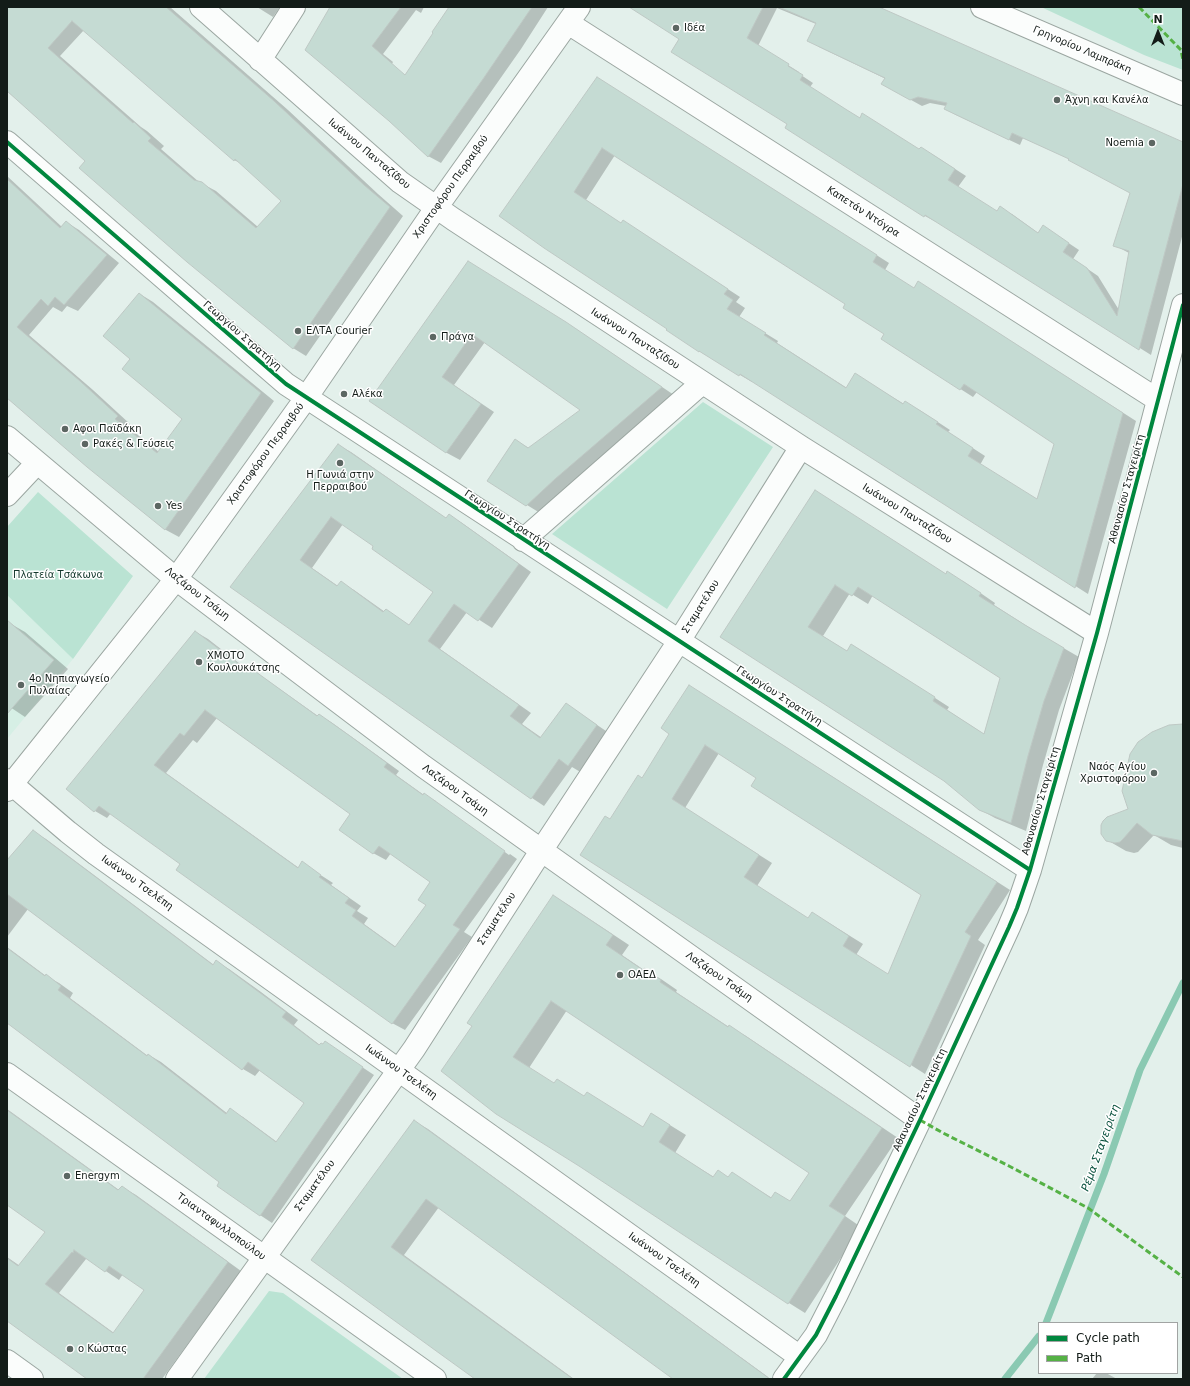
<!DOCTYPE html>
<html>
<head>
<meta charset="utf-8">
<style>
	body { margin:0 }
	#map { position:relative; width:1190px; height:1386px; overflow:hidden; background:#e3f0eb; font-family:"DejaVu Sans",sans-serif }
	canvas { display:block }
	.frame { position:absolute; inset:0; border:8px solid #131c18; pointer-events:none }
	.legend { position:absolute; left:1038px; top:1322px; width:140px; height:52px; box-sizing:border-box; background:#fff; border:1px solid #a1a4a3; margin:0; padding:5px 7px; list-style:none; font-size:12px; color:#131c18 }
	.legend li { display:flex; align-items:center; gap:8px; height:20px }
	.legend b { width:20px; border:1px solid #a1a4a3 }
	.north { position:absolute; left:1138px; top:12px; width:40px; height:40px; -webkit-text-stroke:3px #fff; paint-order:stroke; rotate:0deg; font-size:11px; font-weight:700; line-height:16px; text-align:center; color:#131c18 }
	.north::after { content:''; display:block; margin:auto; width:14px; height:18px; background:#131c18; clip-path:polygon(50% 0,100% 100%,50% 72%,0 100%) }
</style>
</head>
<body>
<div id="map">
<canvas width="1190" height="1386"></canvas>
<div class="frame"></div>
<ul class="legend">
<li><b style="height:5px;background:#00873e"></b>Cycle path</li>
<li><b style="height:5px;background:#55b145"></b>Path</li>
</ul>
<div class="north">N</div>
</div>
<script>
const c = document.querySelector('canvas').getContext('2d');
c.lineJoin = 'round';
function fill(path, color) {
  c.fillStyle = color;
  c.fill(path, 'evenodd');
}
function toPath(rows) {
  const path = new Path2D();
  for (const r of rows) {
    path.moveTo(r[0], r[1]);
    for (let i = 2; i < r.length; i += 2) path.lineTo(r[i], r[i + 1]);
  }
  return path;
}
function trace(path, color, width, dash) {
  c.strokeStyle = color;
  c.lineWidth = width;
  c.lineCap = dash ? 'butt' : 'round';
  c.setLineDash(dash || []);
  c.stroke(path);
}
function label(font, color, halo, rows, align = 'center') {
  c.font = font + ' "DejaVu Sans",sans-serif';
  c.lineWidth = 3;
  c.setLineDash([]);
  c.textBaseline = 'middle';
  c.strokeStyle = halo;
  c.fillStyle = color;
  for (const [text, x, y, turn = 0] of rows) {
    c.save();
    c.translate(x, y);
    c.rotate((+turn || 0) * Math.PI / 180);
    c.textAlign = isNaN(turn) ? turn : align;
    if (halo) c.strokeText(text, 0, 0);
    c.fillText(text, 0, 0);
    c.restore();
  }
}
const built = toPath([
	[7,595,73,659,7,739]
]);
const green = toPath([
	[1041,7,1183,7,1183,70,1144,55],
	[703,402,773,447,667,609,552,534],
	[38,492,133,576,73,659,7,595,7,527],
	[269,1291,283,1293,403,1379,204,1379]
]);
const shadow = toPath([
	[7,7,170,7,288,110,378,194,403,216,306,356,293,348,86,160,7,91],
	[84,30,234,160,242,164,282,201,258,227,216,191,199,182,161,149,164,146,147,131,141,127,60,56],
	[257,7,280,7,273,17],
	[332,7,424,7,421,13,416,10,383,54,393,62,371,101],
	[454,7,548,7,521,49,441,163,428,156],
	[652,7,875,7,1183,143,1183,233,1151,355,937,221,936,222,925,216,786,128,788,124,681,38],
	[777,8,816,24,819,47,886,79,893,90,922,106,930,103,946,106,945,109,956,115,1020,145,1023,138,1070,159,1131,193,1114,245,1129,253,1119,310,1098,276,1073,259,1079,250,1043,226,1038,233,1012,214,997,212,958,187,966,176,932,154,920,150,859,118,810,87,813,83,798,73,799,72,758,46],
	[598,78,889,263,885,270,915,289,931,290,1136,421,1088,594,753,381,752,382,699,351,667,330,668,328,500,216],
	[615,155,847,304,885,334,882,339,973,397,977,392,1055,443,1037,500,980,465,985,456,948,432,950,430,918,409,904,404,868,382,847,388,777,343,778,341,739,317,745,308,736,302,740,297,636,229,622,224,586,200],
	[7,176,62,227,66,222,79,230,119,263,78,311,67,306,62,312,53,307,29,335,93,390,130,424,128,427,159,452,183,418,132,359,140,294,153,302,274,401,179,537,166,530,87,466,7,397],
	[468,262,579,331,674,395,540,513,488,481,515,440,529,448,582,410,485,342,454,385,494,412,460,460,447,453,371,400],
	[338,445,351,452,447,519,449,515,462,523,531,572,492,628,467,612,440,649,531,713,522,724,542,738,566,704,609,733,582,773,572,767,544,806,532,798,232,587],
	[343,524,375,546,434,591,410,626,386,610,385,612,354,590,341,583,338,586,312,568],
	[815,491,947,575,963,581,995,603,994,605,1041,635,1079,657,1059,710,1043,765,1026,831,995,818,979,809,945,780,721,637],
	[850,593,868,604,873,595,1001,678,984,734,947,710,949,707,867,654,852,645,848,652,823,636],
	[11,624,25,632,68,669,25,717,7,705,7,629],
	[196,632,208,639,244,667,257,673,318,716,319,715,331,722,399,771,396,775,424,795,436,801,436,802,509,855,510,854,517,859,464,932,472,937,405,1030,392,1023,181,864,111,813,107,818,95,811],
	[217,718,352,814,373,853,386,860,391,853,432,882,427,905,396,947,364,924,368,918,357,911,361,906,331,885,333,883,302,863,299,868,166,773,193,740,197,743],
	[703,694,1010,890,978,940,985,945,925,1074,581,855,610,820,642,779],
	[719,753,758,777,923,894,888,975,856,955,863,944,826,921,808,919,757,886,772,863,685,808],
	[1183,725,1183,848,1171,845,1154,835,1138,852,1134,853,1126,851,1107,840,1129,809],
	[33,832,46,839,214,965,216,962,229,969,261,992,298,1020,294,1025,320,1045,324,1045,326,1043,374,1075,272,1223,260,1215,221,1182,7,1022,7,947,46,976,59,983,73,993,70,998,148,1056,149,1055,161,1062,228,1114,230,1110,243,1117,277,1142,305,1103,260,1070,255,1076,243,1069,28,909,7,937,7,862],
	[554,896,570,906,629,945,622,955,644,970,661,979,677,990,676,992,729,1027,746,1036,898,1138,845,1216,861,1227,805,1313,789,1303,579,1165,473,1025],
	[567,1010,810,1172,791,1202,772,1198,732,1173,729,1178,714,1177,675,1153,686,1135,652,1114,643,1128,585,1097,557,1080,554,1084,529,1068],
	[7,1109,119,1190,122,1187,136,1195,241,1271,162,1379,89,1379,7,1320,7,1257,20,1266,46,1232,7,1204],
	[86,1259,88,1259,119,1280,123,1274,146,1289,114,1333,59,1293],
	[414,1121,428,1129,768,1377,767,1379,675,1379,439,1207,404,1255,574,1379,477,1379,312,1259],
	[1097,1373,1106,1373,1117,1379,1092,1379]
]);
const stream = toPath([
	[1046,1323,1104,1174,1140,1070,1183,983],
	[1005,1379,1039,1336]
]);
const building = toPath([
	[7,7,166,7,274,101,364,185,390,207,293,349,187,262,79,168,85,161,7,91,7,7],
	[72,21,234,161,235,159,281,201,256,228,202,182,194,180,148,141,151,138,134,122,133,123,48,48,72,21],
	[330,7,401,7,372,46,405,75,433,33,432,32,449,7,532,7,483,79,428,157,389,121,305,50,330,7],
	[629,7,763,7,747,38,789,64,788,66,803,75,800,80,847,110,860,118,862,113,919,149,921,147,955,169,948,180,997,211,1000,206,1038,233,1043,225,1069,243,1063,252,1087,268,1117,316,1129,251,1113,246,1130,193,1068,160,1069,159,1012,133,1009,140,944,109,947,103,918,97,910,100,881,84,885,78,807,41,816,23,779,7,879,7,1183,142,1183,184,1139,350,925,215,924,217,785,128,787,124,671,52,679,39,629,7],
	[597,77,877,255,873,262,914,288,918,281,1123,413,1075,588,740,374,739,376,699,351,699,352,666,330,667,329,544,248,499,216,597,77],
	[602,148,845,304,843,308,884,334,881,339,960,390,964,384,1054,444,1037,499,968,456,973,448,936,424,938,422,905,401,903,404,855,373,846,388,764,335,766,333,727,309,733,300,724,294,728,289,623,220,621,223,574,192,602,148],
	[7,179,60,228,66,221,107,255,64,305,55,297,48,306,41,299,17,327,80,381,118,416,115,419,157,453,182,419,122,369,130,359,103,336,139,293,261,393,165,530,87,467,7,398,7,179],
	[468,261,566,322,662,387,555,479,526,506,487,481,515,439,528,448,580,410,472,334,442,377,481,404,446,453,369,401,468,261],
	[338,444,446,518,449,514,519,564,478,621,454,604,428,641,519,705,510,716,540,738,566,703,597,725,568,766,559,759,531,799,230,587,338,444],
	[331,517,373,546,372,549,433,592,409,625,386,609,383,612,341,581,337,586,300,560,331,517],
	[815,490,946,574,947,571,981,593,979,596,1025,625,1064,648,1044,701,1028,756,1011,823,979,810,944,781,720,637,815,490],
	[835,585,852,596,858,587,1000,678,984,734,933,701,935,697,851,644,847,651,808,627,835,585],
	[7,620,54,660,7,714,7,620],
	[195,631,243,667,245,664,317,716,319,714,350,736,387,763,384,767,423,795,424,793,505,851,453,925,460,929,392,1024,176,870,180,864,99,806,94,812,66,789,195,631],
	[205,710,350,814,339,830,373,854,379,846,430,882,418,900,426,905,395,947,352,916,356,910,345,903,349,898,319,877,321,875,302,861,298,868,154,765,180,733,184,736,205,710],
	[689,685,997,882,965,932,971,936,910,1067,580,855,605,816,610,819,638,775,642,778,669,734,661,728,689,685],
	[705,745,756,778,751,786,921,895,888,974,843,946,849,936,812,912,808,918,744,877,759,855,672,799,705,745],
	[1183,724,1183,841,1152,835,1137,823,1123,839,1120,842,1115,843,1106,841,1101,834,1101,825,1103,821,1107,817,1128,809,1122,791,1130,754,1138,742,1152,732,1169,725,1183,724],
	[33,830,213,965,216,960,248,984,286,1012,282,1017,319,1045,321,1043,323,1044,325,1041,363,1067,260,1216,217,1186,219,1182,7,1023,7,948,45,976,46,974,61,986,58,990,147,1056,148,1054,226,1114,230,1108,276,1142,304,1103,248,1062,242,1070,7,894,7,860,33,830],
	[553,895,613,935,606,945,643,970,644,968,661,980,660,982,728,1027,729,1025,882,1128,829,1206,845,1216,788,1304,579,1166,496,1114,441,1071,472,1026,467,1023,553,895],
	[551,1001,809,1173,790,1201,775,1192,771,1198,732,1172,728,1177,718,1170,713,1177,659,1142,670,1125,651,1113,643,1127,587,1092,584,1096,557,1079,554,1083,513,1057,551,1001],
	[7,1110,118,1190,122,1186,228,1262,143,1379,87,1379,7,1321,7,1258,18,1266,45,1232,7,1205,7,1110],
	[74,1250,105,1272,109,1266,144,1290,113,1333,45,1284,72,1252,73,1253,74,1250],
	[414,1120,471,1161,770,1379,673,1379,426,1199,391,1247,573,1379,475,1379,439,1353,311,1260,414,1120]
]);
const minor = toPath([
	[201,7,400,182,453,219,801,447,1097,633],
	[568,23,1158,400],
	[260,60,294,7],
	[7,142,286,384,1030,870],
	[7,437,176,579,423,766,920,1120],
	[7,495,37,463],
	[523,540,702,383],
	[7,780,68,832,96,854,800,1357],
	[7,790,176,579,306,398,436,208,579,7],
	[7,1074,435,1379],
	[7,1361,32,1379],
	[177,1379,414,1049,541,851,679,641,801,447],
	[784,1379,816,1335,836,1296,920,1120,1009,927,1017,908,1030,870,1097,633,1183,305]
]);
const major = toPath([
	[982,7,1183,94]
]);
const quiet = toPath([
	[1139,7,1181,50,1183,60],
	[920,1120,943,1133,1009,1166,1088,1208,1183,1277]
]);
const cycleway = toPath([
	[7,142,286,384,1030,870],
	[784,1379,816,1335,836,1296,920,1120,1009,927,1017,908,1030,870,1097,633,1183,305]
]);
const markers = [
	[676,28,4,"#5c6662"],
	[1057,100,4,"#5c6662"],
	[1152,143,4,"#5c6662"],
	[298,331,4,"#5c6662"],
	[433,337,4,"#5c6662"],
	[344,394,4,"#5c6662"],
	[65,429,4,"#5c6662"],
	[85,444,4,"#5c6662"],
	[340,463,4,"#5c6662"],
	[158,506,4,"#5c6662"],
	[199,662,4,"#5c6662"],
	[21,685,4,"#5c6662"],
	[1154,773,4,"#5c6662"],
	[620,975,4,"#5c6662"],
	[67,1176,4,"#5c6662"],
	[70,1349,4,"#5c6662"]
];
const poiNames = [
	["Ιδέα",684,28],
	["Άχνη και Κανέλα",1065,100],
	["Noemia",1144,143,"right"],
	["ΕΛΤΑ Courier",306,331],
	["Πράγα",441,337],
	["Αλέκα",352,394],
	["Αφοι Παϊδάκη",73,429],
	["Ρακές & Γεύσεις",93,444],
	["Η Γωνιά στην",340,475,"center"],
	["Περραιβού",340,487,"center"],
	["Yes",166,506],
	["XMOTO",207,656],
	["Κουλουκάτσης",207,668],
	["4ο Νηπιαγωγείο",29,679],
	["Πυλαίας",29,691],
	["Ναός Αγίου",1146,767,"right"],
	["Χριστοφόρου",1146,779,"right"],
	["ΟΑΕΔ",628,975],
	["Energym",75,1176],
	["ο Κώστας",78,1349]
];
const streetNames = [
	["Γρηγορίου Λαμπράκη",1082,50,23],
	["Ιωάννου Πανταζίδου",369,154,40],
	["Χριστοφόρου Περραιβού",451,187,-55],
	["Καπετάν Ντόγρα",863,212,33],
	["Γεωργίου Στρατήγη",242,336,41],
	["Ιωάννου Πανταζίδου",635,339,33],
	["Χριστοφόρου Περραιβού",266,454,-54],
	["Αθανασίου Σταγειρίτη",1127,489,-75],
	["Ιωάννου Πανταζίδου",907,514,32],
	["Γεωργίου Στρατήγη",507,520,33],
	["Λαζάρου Τσάμη",197,594,38],
	["Σταματέλου",701,607,-58],
	["Γεωργίου Στρατήγη",779,696,33],
	["Λαζάρου Τσάμη",455,790,36],
	["Αθανασίου Σταγειρίτη",1041,801,-74],
	["Ιωάννου Τσελέπη",137,883,36],
	["Σταματέλου",497,919,-57],
	["Λαζάρου Τσάμη",719,977,35],
	["Ιωάννου Τσελέπη",401,1072,36],
	["Αθανασίου Σταγειρίτη",920,1100,-65],
	["Σταματέλου",315,1186,-54],
	["Τριανταφυλλοπούλου",221,1227,36],
	["Ιωάννου Τσελέπη",664,1260,36]
];
const parkNames = [
	["Πλατεία Τσάκωνα",58,575]
];
const waterNames = [
	["Ρέμα Σταγειρίτη",1101,1148,-70]
];
fill(built, '#d6efe5');
fill(green, '#bae3d3');
fill(shadow, '#0003');
trace(stream, '#8ac9b2', 7);
fill(building, '#c5dbd3');
trace(building, '#bec8c4', 1);
trace(minor, '#9ba6a1', 24);
trace(major, '#9ba6a1', 24);
trace(minor, '#fbfdfc', 22);
trace(major, '#fbfdfc', 22);
trace(quiet, '#55b145', 3, [6, 3]);
trace(cycleway, '#00873e', 4);
for (const [x, y, r, color] of markers) {
  const dot = new Path2D();
  dot.arc(x, y, r, 0, 2 * Math.PI);
  c.fillStyle = color;
  c.fill(dot);
  trace(dot, '#fff', 1.5);
}
label('10px', '#131c18', '#fff', poiNames, 'left');
label('10px', '#131c18', '#fff', streetNames);
label('10px', '#13392d', '#fff', parkNames);
label('italic 11px', '#07503c', '#fff', waterNames);
</script>
</body>
</html>
